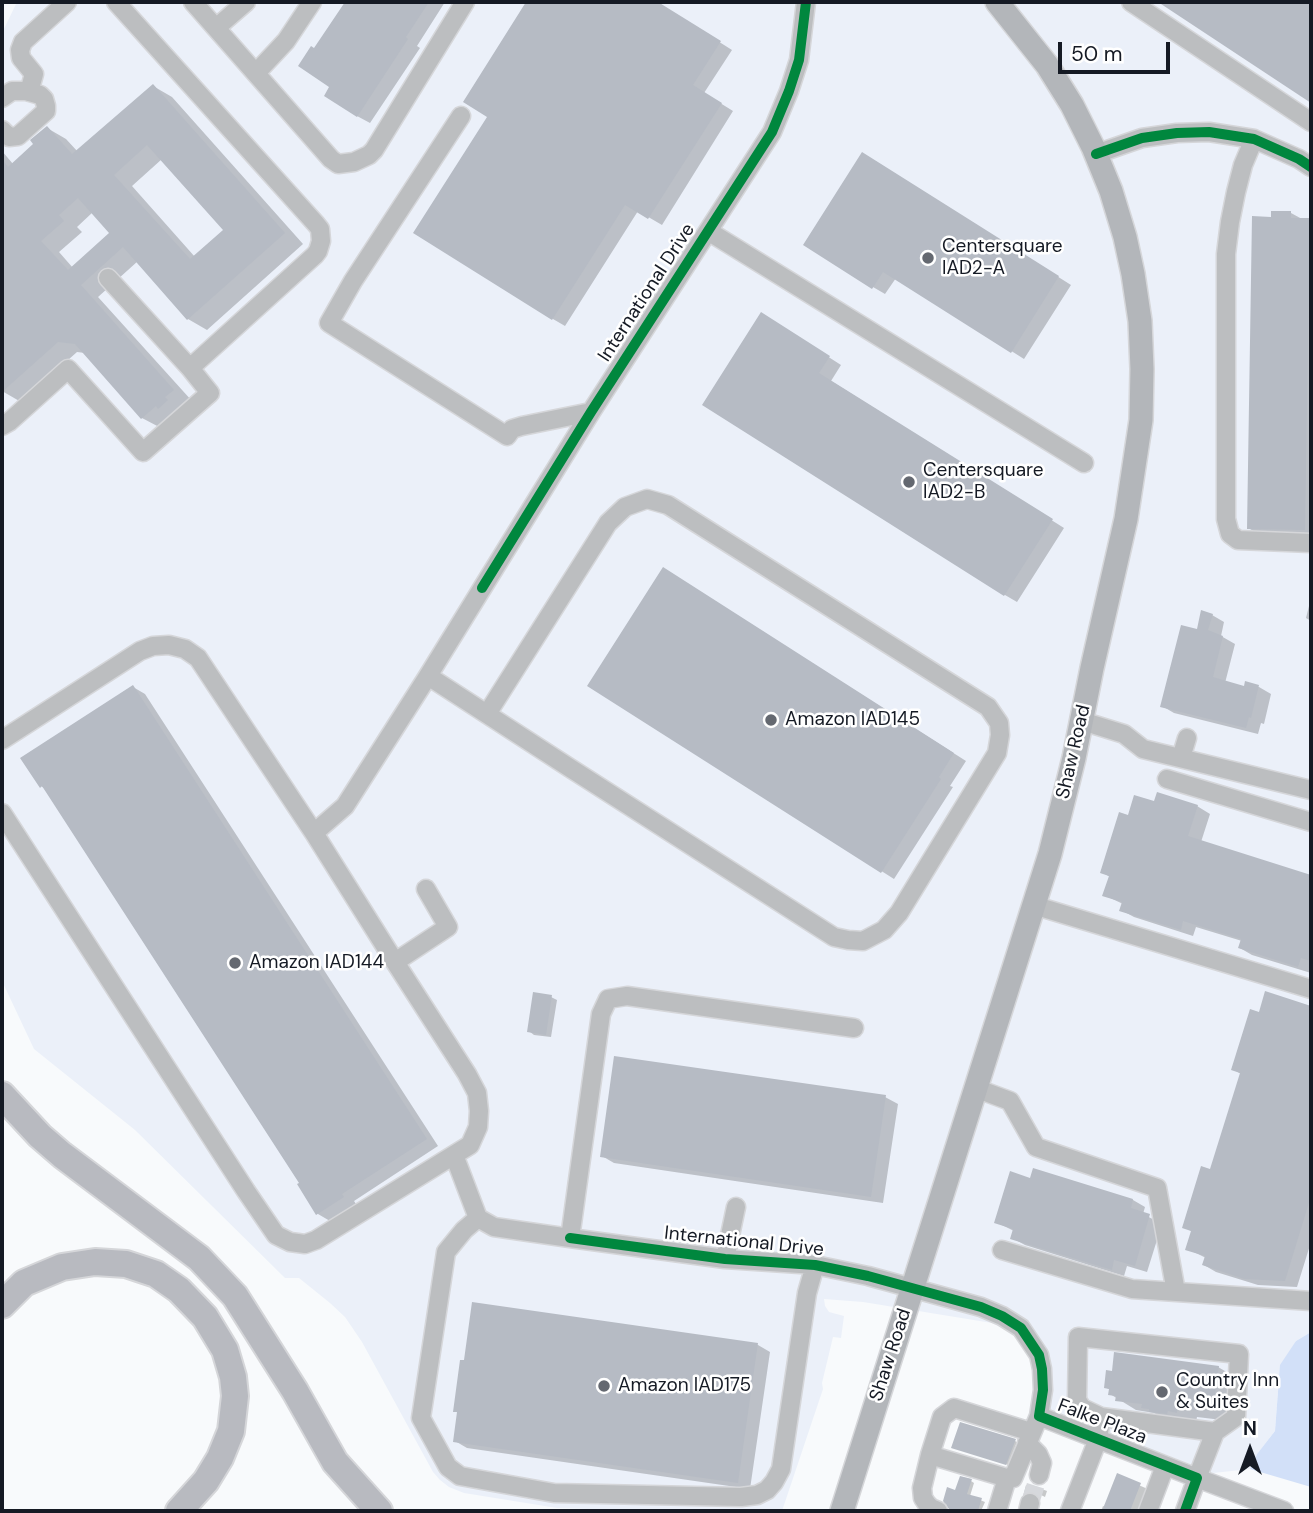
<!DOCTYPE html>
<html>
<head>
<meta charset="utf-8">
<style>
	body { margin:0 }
	#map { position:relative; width:1313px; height:1513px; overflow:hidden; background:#f8fafc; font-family:"DM Sans",sans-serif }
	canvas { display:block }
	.frame { position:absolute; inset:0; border:4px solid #151a24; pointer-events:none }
	.north { position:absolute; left:1215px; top:1415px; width:70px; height:70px; -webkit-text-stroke:5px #fff; paint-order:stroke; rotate:0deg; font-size:19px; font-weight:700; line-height:28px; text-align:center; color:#151a24 }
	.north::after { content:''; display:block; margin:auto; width:24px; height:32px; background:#151a24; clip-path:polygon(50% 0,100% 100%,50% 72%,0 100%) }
	.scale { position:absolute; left:1058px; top:42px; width:112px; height:32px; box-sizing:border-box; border:4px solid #151a24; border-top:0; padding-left:9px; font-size:21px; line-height:24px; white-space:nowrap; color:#151a24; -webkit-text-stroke:5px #fff; paint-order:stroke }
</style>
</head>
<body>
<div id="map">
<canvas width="1313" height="1513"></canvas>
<div class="frame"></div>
<div class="north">N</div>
<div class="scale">50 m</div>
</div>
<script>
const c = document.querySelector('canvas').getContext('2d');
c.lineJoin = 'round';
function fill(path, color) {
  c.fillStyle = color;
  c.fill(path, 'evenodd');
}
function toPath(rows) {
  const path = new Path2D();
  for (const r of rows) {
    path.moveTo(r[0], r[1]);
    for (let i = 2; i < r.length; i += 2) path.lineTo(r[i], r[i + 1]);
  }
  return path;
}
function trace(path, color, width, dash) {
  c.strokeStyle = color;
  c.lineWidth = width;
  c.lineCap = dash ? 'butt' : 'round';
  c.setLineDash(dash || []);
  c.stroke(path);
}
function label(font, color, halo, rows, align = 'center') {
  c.font = font + ' "DM Sans",sans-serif';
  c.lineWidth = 5;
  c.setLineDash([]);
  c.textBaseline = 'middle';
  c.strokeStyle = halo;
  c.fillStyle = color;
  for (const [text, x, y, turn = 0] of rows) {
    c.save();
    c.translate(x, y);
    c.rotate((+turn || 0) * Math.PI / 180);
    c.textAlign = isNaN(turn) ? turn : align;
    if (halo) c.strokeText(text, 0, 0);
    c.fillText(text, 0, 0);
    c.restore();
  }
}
const built = toPath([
	[17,2,1311,2,1311,1332,1296,1341,1278,1391,1275,1431,1257,1454,1250,1469,1213,1473,1035,1405,1035,1373,1031,1360,1025,1347,1009,1331,992,1323,863,1302,824,1299,825,1306,829,1312,844,1316,841,1338,833,1337,822,1383,823,1389,782,1511,651,1511,557,1508,464,1493,449,1487,440,1480,433,1472,362,1342,345,1317,330,1303,299,1278,285,1278,135,1130,34,1049,2,981,2,33]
]);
const green = toPath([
	[1311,1332,1311,1487,1250,1469,1257,1454,1275,1431,1280,1365,1296,1341]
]);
const shadow = toPath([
	[347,2,445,2,417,46,420,48,370,123,357,116,332,86,315,50],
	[528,2,559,2,567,6,569,2,656,2,732,50,704,93,733,111,662,225,638,211,565,326,553,319,489,116,466,101],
	[1161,2,1311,2,1311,101],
	[153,86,172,97,303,244,207,330,188,319,138,261,98,297,192,401,161,428,142,418,85,353,77,352,21,402,2,391,2,151,13,164,36,144,47,128,66,139,78,152],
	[162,159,225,230,195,257,132,186],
	[93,212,112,233,73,268,59,252,82,232,77,227],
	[875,161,1071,285,1024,359,896,278,885,294,873,287],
	[1291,213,1302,219,1311,220,1311,536,1261,535,1248,528,1273,219],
	[774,322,841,365,831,381,1064,528,1017,602,1005,595],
	[676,577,966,761,950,786,953,787,894,879,590,686],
	[1311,598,1311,621,1306,618],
	[1212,615,1224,622,1221,636,1235,644,1225,683,1246,688,1247,684,1259,687,1271,694,1264,724,1261,723,1258,734,1174,713,1162,706,1198,631],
	[133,687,145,694,438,1146,354,1201,356,1204,330,1221,318,1214,302,1183,47,790,41,786],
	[1155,803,1197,806,1210,814,1201,842,1311,877,1311,973,1252,955,1240,948,1242,941,1196,927,1193,936,1134,917,1121,910,1123,904,1104,895,1110,877,1102,872,1129,817],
	[1266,994,1311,1008,1311,1242,1297,1287,1258,1285,1216,1272,1204,1265,1206,1258,1188,1249,1193,1232,1184,1227,1211,1171,1241,1074,1233,1069,1260,1014],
	[551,997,557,1000,551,1037,534,1035,529,1031],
	[885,1097,898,1104,883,1203,614,1163,602,1156],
	[1034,1170,1133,1200,1145,1207,1143,1214,1162,1224,1147,1272,1127,1266,1124,1276,1025,1245,1012,1238,1014,1231,996,1222,1031,1180],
	[474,1304,758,1345,770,1352,750,1489,467,1448,455,1441,459,1413,454,1411,466,1362],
	[1218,1367,1237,1378,1232,1418,1222,1420,1197,1417,1196,1422,1170,1422,1154,1413,1136,1410,1110,1394,1111,1390,1105,1387],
	[1015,1441,1017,1442,1008,1465,956,1448],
	[1118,1476,1150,1490,1141,1511,1101,1511,1103,1506,1106,1507],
	[971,1481,974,1483,970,1496,985,1502,981,1511,960,1511,954,1510],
	[1026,1485,1031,1487,1031,1485,1047,1491,1045,1497,1039,1494,1034,1494,1028,1499,1023,1496]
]);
const building = toPath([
	[345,2,429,2,406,37,408,39,357,117,324,96,329,87,298,66,311,46,314,48],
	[526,2,658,2,721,41,693,85,722,103,648,219,625,205,552,320,413,233,487,117,463,102],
	[1158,2,1311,2,1311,103],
	[153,84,285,233,187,320,123,247,81,285,174,390,165,397,168,400,158,409,156,406,141,419,75,344,58,342,2,392,2,159,8,167,33,144,30,140,47,126,72,154],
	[147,145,223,230,190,259,114,175],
	[78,198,109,233,68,270,41,241,64,221,59,215],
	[862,152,1059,276,1011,353,883,272,872,289,803,245],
	[1271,211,1291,211,1291,218,1310,218,1305,530,1247,529,1252,216,1271,217],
	[761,312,830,356,819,373,1053,519,1004,596,702,405],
	[663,567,954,753,939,777,941,779,881,873,587,686],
	[1201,610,1213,614,1208,630,1223,636,1213,677,1244,686,1245,681,1259,685,1251,718,1249,717,1246,728,1160,707,1181,625,1197,629],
	[133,685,427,1139,342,1194,344,1197,316,1215,297,1184,299,1183,42,786,40,788,20,758],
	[1157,792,1198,805,1188,836,1311,875,1311,961,1301,958,1298,967,1238,948,1241,939,1183,921,1181,930,1119,911,1122,902,1102,896,1109,876,1100,873,1119,812,1128,815,1134,795,1154,801],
	[1265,991,1311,1006,1311,1196,1285,1281,1244,1279,1202,1265,1205,1256,1185,1250,1191,1231,1182,1228,1201,1166,1210,1169,1240,1073,1231,1070,1250,1009,1259,1012],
	[533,992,552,995,546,1035,527,1032],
	[614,1056,886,1095,871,1197,600,1157],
	[1033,1168,1133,1199,1131,1208,1150,1214,1135,1266,1114,1260,1112,1270,1010,1239,1013,1229,994,1223,1010,1171,1030,1178],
	[472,1302,758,1343,738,1483,453,1442,457,1412,453,1412,460,1360,464,1360],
	[1114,1352,1219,1366,1213,1408,1204,1407,1203,1411,1178,1407,1177,1413,1168,1411,1167,1414,1149,1412,1149,1409,1141,1408,1142,1404,1115,1401,1116,1396,1108,1395,1109,1389,1104,1388,1106,1370,1112,1371],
	[960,1422,1016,1439,1006,1465,951,1448],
	[1117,1473,1141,1483,1130,1511,1102,1511],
	[960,1476,972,1479,967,1494,982,1498,978,1511,957,1511,949,1509,943,1501,947,1487,955,1490]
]);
const minorTunnel = toPath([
	[1030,1503,1039,1475]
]);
const minor = toPath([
	[193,2,331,159,338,164,354,162,369,155,374,150,465,2],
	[1131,2,1311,122],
	[216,28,246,2],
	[256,73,286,41,312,2],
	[29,92,34,74,21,58,20,50,23,42,67,2],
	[2,98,12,91,26,91,40,95,44,99,46,106,46,111,18,136,9,137,2,130],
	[461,116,353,281,329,323,507,436,512,429,522,426,591,412],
	[1254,139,1243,165,1236,192,1230,222,1226,254,1226,519,1230,534,1238,540,1311,543],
	[1096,154,1142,138,1177,133,1209,132,1254,139,1299,159,1311,167],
	[708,231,1084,463],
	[108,278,190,368,315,255,318,251,321,241,320,229,316,224,116,2],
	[2,426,9,422,68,369,143,452,210,393,190,368],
	[428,676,570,768,834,937,848,940,863,941,884,930,899,913,997,753,1000,735,999,723,988,707,668,505,647,499,625,507,608,523,487,714],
	[1082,721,1124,734,1143,749,1311,790],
	[2,740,140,651,153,646,169,645,185,649,198,658,314,833,345,806,428,676,591,412,772,132,789,91,799,60,806,2],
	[1181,758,1187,738],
	[1167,779,1311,822],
	[2,813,246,1191,276,1235,290,1242,305,1244,316,1240,470,1145,478,1127,479,1111,477,1093,467,1074,395,962,314,833],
	[1033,905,1311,989],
	[395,962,448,927,426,889],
	[975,1088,1010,1101,1036,1147,1157,1188,1176,1292],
	[454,1155,478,1218],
	[570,1238,601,1014,608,999,627,996,854,1028],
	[1002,1250,1132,1289,1311,1301],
	[725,1259,736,1207],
	[815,1265,807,1293,781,1469,774,1482,767,1490,757,1495,741,1497,554,1493,460,1476,448,1467,421,1418,446,1252,464,1230,478,1218,494,1227,570,1238,725,1259,815,1265,868,1276,981,1307,1002,1316,1021,1328,1039,1355,1042,1369,1043,1390,1039,1416,1197,1478,1185,1511],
	[1101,1417,1215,1432],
	[1031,1432,954,1408,942,1417,930,1455,1007,1478,1013,1478,1039,1416],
	[1027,1443,1038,1454,1042,1463,1039,1475],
	[930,1455,922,1488,923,1498,927,1504,931,1508,938,1511],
	[997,1511,1007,1478],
	[1028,1511,1030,1503],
	[1070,1511,1098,1439,1101,1417,1082,1408,1077,1400,1078,1337,1239,1354,1236,1417,1215,1432,1197,1478,1284,1511],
	[1148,1511,1165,1466]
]);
const major = toPath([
	[842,1511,1050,854,1074,758,1092,668,1126,519,1141,420,1142,369,1140,321,1133,274,1125,237,1111,191,1093,147,1072,105,1047,65,997,2]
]);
const highway = toPath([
	[2,1095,40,1136,62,1155,199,1258,235,1296,295,1391,335,1462,379,1511],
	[2,1305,24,1283,62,1267,95,1262,126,1264,156,1274,179,1290,205,1317,225,1350,233,1377,235,1396,231,1431,220,1458,206,1481,179,1511]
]);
const cycleway = toPath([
	[1096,154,1142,138,1177,133,1209,132,1254,139,1299,159,1311,167],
	[482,588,591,412,772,132,789,91,799,60,806,2],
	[570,1238,725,1259,815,1265,868,1276,981,1307,1002,1316,1021,1328,1039,1355,1042,1369,1043,1390,1039,1416,1197,1478,1185,1511]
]);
const markers = [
	[928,258,7,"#646870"],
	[909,482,7,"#646870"],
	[771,720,7,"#646870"],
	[235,963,7,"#646870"],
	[604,1386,7,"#646870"],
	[1162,1392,7,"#646870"]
];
const poiNames = [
	["Centersquare",942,247],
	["IAD2-A",942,269],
	["Centersquare",923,471],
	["IAD2-B",923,493],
	["Amazon IAD145",785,720],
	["Amazon IAD144",249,963],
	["Country Inn",1176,1381],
	["& Suites",1176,1403],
	["Amazon IAD175",618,1386]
];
const streetNames = [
	["International Drive",647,293,-57],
	["Shaw Road",1074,752,-77],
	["International Drive",744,1242,6],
	["Shaw Road",891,1355,-72],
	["Falke Plaza",1102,1422,21]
];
fill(built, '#ebf0f9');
fill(green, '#d2e0f8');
fill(shadow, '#0003');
fill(building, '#b6bbc4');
trace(minorTunnel, '#d6d8dc', 18, [18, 9]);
trace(minor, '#d5d6d9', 21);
trace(major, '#d5d6d9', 26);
trace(highway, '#d5d6d9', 30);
trace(minor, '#bcbec0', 18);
trace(major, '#b3b6ba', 23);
trace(highway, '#b8bac0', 26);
trace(cycleway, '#00873e', 10);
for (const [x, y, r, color] of markers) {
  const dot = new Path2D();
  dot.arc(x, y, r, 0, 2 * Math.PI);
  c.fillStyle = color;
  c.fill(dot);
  trace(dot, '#fff', 2.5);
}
label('19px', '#151a24', '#fff', poiNames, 'left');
label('19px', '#151a24', '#fff', streetNames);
</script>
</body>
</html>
